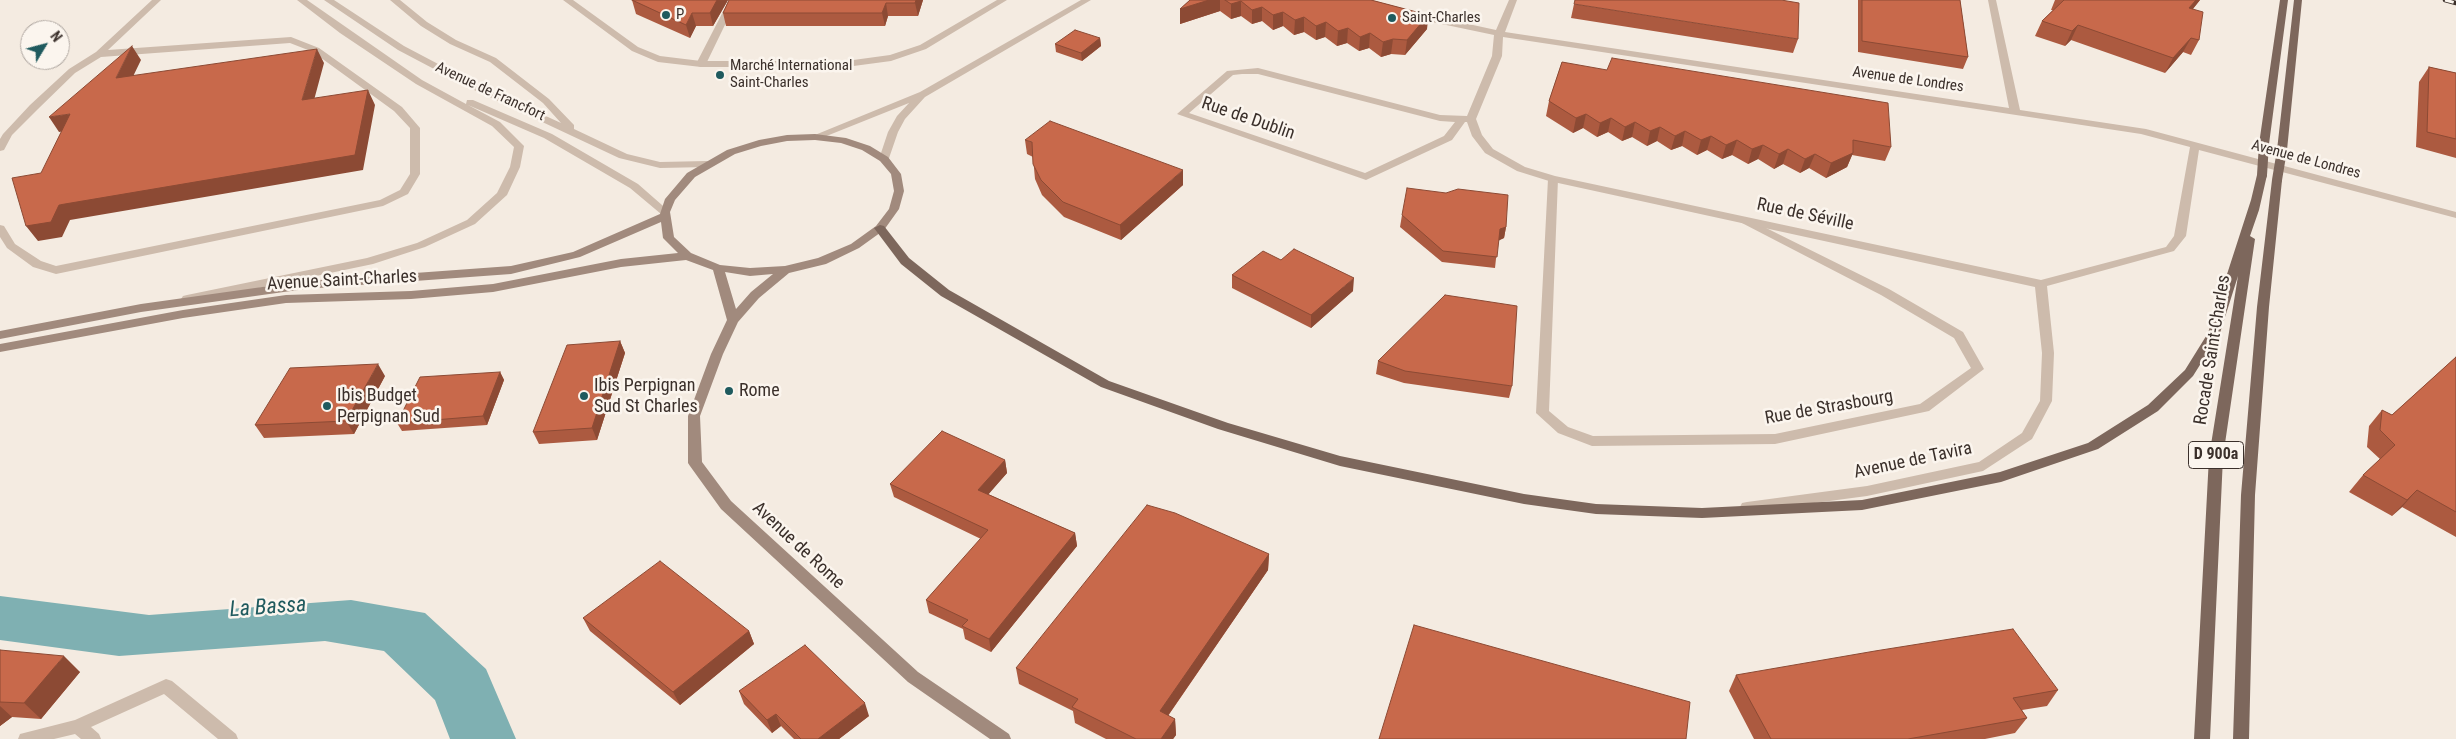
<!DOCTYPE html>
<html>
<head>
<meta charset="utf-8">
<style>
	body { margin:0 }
	#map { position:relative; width:2456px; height:739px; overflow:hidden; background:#f4ebe1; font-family:"Roboto Condensed",sans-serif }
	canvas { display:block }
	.north { position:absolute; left:20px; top:20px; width:50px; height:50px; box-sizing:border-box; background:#fbf5ee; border:1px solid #aea6a0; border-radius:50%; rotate:53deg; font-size:14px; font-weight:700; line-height:20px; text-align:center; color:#3b302b }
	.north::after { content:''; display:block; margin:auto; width:18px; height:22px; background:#1f5a5e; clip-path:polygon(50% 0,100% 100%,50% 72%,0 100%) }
</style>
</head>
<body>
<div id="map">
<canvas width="2456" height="739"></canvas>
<div class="north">N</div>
</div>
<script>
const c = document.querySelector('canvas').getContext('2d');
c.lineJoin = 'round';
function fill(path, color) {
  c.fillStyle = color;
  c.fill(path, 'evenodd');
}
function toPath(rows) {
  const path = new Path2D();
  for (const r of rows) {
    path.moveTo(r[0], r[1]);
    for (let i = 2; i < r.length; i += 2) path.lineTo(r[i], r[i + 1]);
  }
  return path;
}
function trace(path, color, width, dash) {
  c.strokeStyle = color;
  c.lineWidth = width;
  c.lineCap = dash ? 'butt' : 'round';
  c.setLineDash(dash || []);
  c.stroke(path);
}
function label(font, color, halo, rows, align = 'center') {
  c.font = font + ' "Roboto Condensed",sans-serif';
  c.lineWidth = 5;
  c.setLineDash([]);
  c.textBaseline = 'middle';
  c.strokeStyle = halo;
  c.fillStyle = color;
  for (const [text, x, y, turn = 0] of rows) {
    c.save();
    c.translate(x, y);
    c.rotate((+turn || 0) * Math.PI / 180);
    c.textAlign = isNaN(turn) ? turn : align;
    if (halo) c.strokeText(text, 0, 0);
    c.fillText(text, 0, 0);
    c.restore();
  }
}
const water = toPath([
	[0,596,149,615,351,600,425,613,486,669,516,739,450,739,435,700,384,651,325,641,119,656,0,640]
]);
const lane = toPath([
	[152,0,161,0,108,50,291,37,319,48,402,107,420,128,420,174,408,194,383,206,56,274,33,267,7,248,0,237,0,225,4,226,15,244,41,261,56,266,380,200,400,190,410,174,410,128,394,111,313,52,290,43,101,57,75,73,38,109,12,135,4,150,0,151,0,139,3,134,30,105,69,69,96,52,152,0],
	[729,0,737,0,706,64,701,67,698,66,696,64,729,0],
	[1553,176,1558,179,1549,411,1568,427,1593,436,1775,434,1920,404,1971,368,1954,338,1881,295,1740,222,1738,220,1740,218,1744,217,1889,289,1963,332,1984,369,1929,411,1775,444,1592,446,1558,433,1536,413,1548,179,1553,176],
	[166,679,172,681,236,734,238,739,218,739,164,694,91,727,99,734,101,739,81,739,75,734,54,739,18,739,20,734,75,720,166,679]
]);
const street = toPath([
	[297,0,307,0,422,80,466,104,467,100,473,100,552,134,638,184,670,212,669,214,661,214,630,188,544,138,468,105,500,122,524,146,520,167,507,195,475,224,425,247,373,264,187,303,183,302,181,299,183,296,187,295,367,258,417,243,467,220,497,193,510,167,514,147,492,126,416,84,340,33,297,0],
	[324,0,334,0,404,46,478,85,561,123,543,103,490,62,450,44,421,26,390,0,400,0,427,22,456,40,496,58,549,99,574,125,574,129,627,154,660,162,707,161,712,164,707,167,660,168,619,158,472,89,398,50,324,0],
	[563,0,573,0,638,47,660,56,701,61,846,61,890,55,920,45,997,0,1007,0,926,49,891,61,846,67,701,67,658,62,632,51,563,0],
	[1081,0,1091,0,925,97,905,119,898,132,888,161,884,162,879,159,888,132,897,116,909,103,819,139,815,140,810,137,920,92,1081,0],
	[1509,0,1517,0,1505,32,2009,108,1988,0,1996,0,2020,110,2146,129,2456,212,2456,218,2199,150,2186,236,2174,251,2047,286,2054,353,2052,401,2032,439,1983,471,1867,496,1747,512,1742,511,1740,507,1742,503,1747,502,1867,486,1979,462,2022,433,2040,401,2042,353,2035,287,1549,181,1517,171,1485,153,1472,136,1467,122,1465,122,1452,140,1366,180,1177,114,1227,71,1258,68,1440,115,1467,116,1492,56,1494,35,1413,18,1408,15,1413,12,1496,30,1509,0],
	[1503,37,2141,134,2190,147,2174,236,2166,247,2041,280,1555,176,1525,167,1493,149,1482,135,1476,119,1502,56,1503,37],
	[1242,74,1258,74,1440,121,1455,122,1444,136,1365,173,1189,113,1233,75,1242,74]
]);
const secondary = toPath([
	[815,134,846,138,870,146,888,157,901,174,904,191,899,209,884,230,859,248,826,264,789,273,759,298,738,322,723,354,700,416,702,462,731,501,918,672,1009,734,1011,739,990,739,908,682,721,509,690,466,688,463,688,416,711,354,727,320,713,270,686,260,621,267,493,292,411,299,286,303,183,318,0,352,0,344,183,310,286,295,411,291,493,284,621,259,678,253,663,238,661,222,580,257,511,274,305,289,141,312,0,339,0,331,141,304,305,281,511,266,573,252,660,214,665,199,687,173,727,150,759,140,787,135,815,134],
	[815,140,841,143,862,150,880,161,891,174,894,191,889,209,876,226,851,244,818,258,785,266,750,268,720,265,691,253,674,237,670,212,675,200,695,177,735,154,761,146,787,141,815,140],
	[725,272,750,276,773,274,751,292,736,309,725,272]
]);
const primary = toPath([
	[2280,0,2288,0,2269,144,2264,147,2259,144,2280,0],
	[2294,0,2302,0,2287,150,2282,153,2277,150,2294,0],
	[2262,172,2267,175,2259,210,2250,236,2255,239,2223,457,2210,739,2194,739,2209,457,2238,276,2220,333,2193,376,2158,411,2098,449,2001,482,1862,510,1702,518,1596,514,1524,504,1340,466,1218,429,1101,387,941,296,901,264,874,228,880,225,884,226,909,258,949,290,1109,381,1228,423,1340,456,1524,494,1596,504,1702,508,1862,500,2000,472,2088,443,2148,405,2185,370,2208,333,2251,200,2257,175,2262,172],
	[2277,177,2282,180,2269,307,2255,495,2249,739,2233,739,2241,495,2257,307,2272,180,2277,177]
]);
const rail = toPath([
	[2445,0,2456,3]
]);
const primaryBridge = toPath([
	[2262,175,2264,144],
	[2277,180,2282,150]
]);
const wall = toPath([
	[632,0,728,0,713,26,696,26,690,38,636,14],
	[729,0,923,0,918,16,888,16,885,26,726,26,723,13],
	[1190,0,1371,0,1428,15,1427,29,1405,55,1391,54,1381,57,1369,48,1359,51,1347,43,1337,46,1325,37,1316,40,1304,32,1294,35,1283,26,1273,30,1262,21,1252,24,1241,16,1231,19,1220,11,1180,24,1180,9],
	[1856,0,1960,0,1968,57,1963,69,1858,52,1858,0],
	[2055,0,2200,0,2193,9,2199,40,2191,55,2183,52,2165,73,2071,40,2065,46,2035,36,2042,21,2053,10,2051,10],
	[1574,4,1798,39,1793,53,1571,18],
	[1100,38,1101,46,1082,61,1056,52,1055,44],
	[1562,62,1891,147,1885,161,1852,155,1847,167,1826,178,1809,168,1800,173,1783,164,1774,169,1758,159,1748,164,1732,155,1722,159,1707,150,1697,155,1682,146,1671,150,1657,141,1647,146,1632,137,1622,141,1608,132,1597,137,1583,128,1573,133,1546,116,1549,101],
	[2429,67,2456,73,2456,158,2416,147,2419,82],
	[1025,140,1183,185,1121,240,1064,217,1042,195,1035,179,1033,157,1027,154],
	[1402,215,1506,227,1504,238,1498,240,1495,268,1442,262,1400,227],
	[1281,260,1353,291,1311,328,1232,288,1232,275],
	[620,341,625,353,597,440,539,444,533,432],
	[2456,357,2456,537,2402,507,2392,516,2349,492,2363,475,2380,459,2367,447,2369,426,2382,410,2392,415],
	[1378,361,1512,386,1509,398,1404,383,1376,374],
	[500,372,504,380,487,425,402,431,397,423],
	[385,376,354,434,264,438,255,425],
	[1005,460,1007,473,988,494,1075,533,1077,546,991,652,965,639,963,629,929,613,926,600,981,539,894,497,890,484],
	[1269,554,1268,570,1168,716,1175,719,1176,735,1173,739,1106,739,1075,723,1073,711,1019,684,1016,668],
	[583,618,749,631,754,644,680,705,590,631],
	[0,650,80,672,41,719,12,717,0,726],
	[1736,675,2058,690,2047,706,2022,710,2027,718,2015,733,1985,739,1754,739,1729,691],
	[739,691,869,716,839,739,794,739,781,726,772,733,744,704]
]);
const shadedWall = toPath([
	[717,0,728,0,713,26,710,13],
	[916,0,923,0,918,16,915,3],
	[1209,0,1220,0,1220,11,1180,24,1180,9],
	[2196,0,2200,0,2182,22,2189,8],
	[1241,1,1241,16,1231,19,1231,4],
	[886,3,888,16,885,26,882,13],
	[1262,7,1262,21,1252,24,1252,10],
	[1283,12,1283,26,1273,30,1273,15],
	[692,13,696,26,690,38,686,25],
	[1428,15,1427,29,1405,55,1407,40],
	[1304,17,1304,32,1294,35,1295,20],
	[1326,22,1325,37,1316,40,1316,26],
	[2078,25,2071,40,2065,46,2072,31],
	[1348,28,1347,43,1337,46,1338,31],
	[1370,33,1369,48,1359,51,1360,37],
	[1100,38,1101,46,1082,61,1081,53],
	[2191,38,2183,52,2165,73,2173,58],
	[1393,39,1391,54,1381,57,1383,42],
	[132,46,141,60,125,93,116,78],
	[317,49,324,63,310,115,302,100],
	[368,90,375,105,363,170,70,220,62,237,38,241,26,226,59,205],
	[70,114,80,129,59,132,49,117],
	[1586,114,1583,128,1573,133,1576,118],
	[1611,118,1608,132,1597,137,1600,123],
	[1635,122,1632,137,1622,141,1625,127],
	[1660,127,1657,141,1647,146,1650,131],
	[1685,131,1682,146,1671,150,1675,136],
	[1711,136,1707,150,1697,155,1701,140],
	[1737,140,1732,155,1722,159,1726,145],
	[1763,145,1758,159,1748,164,1752,149],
	[1788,149,1783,164,1774,169,1779,154],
	[1853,153,1847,167,1826,178,1831,163],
	[1815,154,1809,168,1800,173,1805,159],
	[1183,170,1183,185,1121,240,1120,225],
	[1506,227,1504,238,1498,241,1500,229],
	[1354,278,1353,291,1311,328,1311,315],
	[620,341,625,353,597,440,592,428],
	[378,364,385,376,354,434,346,421],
	[500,372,504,380,487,425,483,416],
	[1005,460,1007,473,981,503,978,490],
	[2417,490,2402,507,2392,516,2407,500],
	[1075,533,1077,546,991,652,989,639],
	[1269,554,1268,570,1160,727,1160,711],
	[749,631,754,644,680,705,673,692],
	[64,656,80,672,41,719,24,703],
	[865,703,869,716,839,739,818,739],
	[0,706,12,717,0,726],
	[776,714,781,726,772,733,767,720],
	[1175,719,1176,735,1173,739,1161,739]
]);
const building = toPath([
	[632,0,717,0,710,13,692,13,686,25,632,0],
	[729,0,916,0,915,3,886,3,882,13,723,13,729,0],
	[1190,0,1209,0,1180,9,1190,0],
	[1225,0,1371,0,1428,15,1407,40,1393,39,1383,42,1370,33,1360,37,1348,28,1338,31,1326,22,1316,26,1304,17,1295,20,1283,12,1273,15,1262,7,1252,10,1241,1,1231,4,1225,0],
	[1575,0,1781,0,1799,3,1798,39,1574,4,1575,0],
	[1862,0,1960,0,1968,57,1862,41,1862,0],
	[2064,0,2196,0,2189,8,2203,12,2199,40,2191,38,2173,58,2078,25,2072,31,2042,21,2064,0],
	[1075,30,1100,38,1081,53,1055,44,1075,30],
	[132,46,116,78,317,49,302,100,368,90,355,155,59,205,51,222,26,226,12,178,41,173,70,114,49,117,132,46],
	[1612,58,1888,103,1891,147,1853,140,1853,153,1831,163,1815,154,1805,159,1788,149,1779,154,1763,145,1752,149,1737,140,1726,145,1711,136,1701,140,1685,131,1675,136,1660,127,1650,131,1635,122,1625,127,1611,118,1600,123,1586,114,1576,118,1549,101,1562,62,1607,70,1612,58],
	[2429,67,2456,73,2456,139,2427,132,2429,67],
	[1050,121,1183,170,1120,225,1063,202,1041,180,1033,164,1032,142,1025,140,1050,121],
	[1407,188,1446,193,1458,189,1508,195,1506,227,1500,229,1497,257,1443,251,1402,215,1407,188],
	[1294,249,1354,278,1311,315,1232,275,1263,251,1281,260,1294,249],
	[1445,295,1517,306,1512,386,1405,371,1378,361,1445,295],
	[620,341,592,428,533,432,567,345,620,341],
	[2456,357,2456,512,2417,490,2407,500,2363,475,2395,445,2380,430,2382,410,2392,415,2456,357],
	[378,364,346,421,255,425,290,368,378,364],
	[500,372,483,416,397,423,420,377,500,372],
	[942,431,1005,460,978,490,1075,533,989,639,962,626,968,620,926,600,988,530,890,484,942,431],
	[1147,505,1175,513,1269,554,1160,711,1175,719,1161,739,1136,739,1072,707,1078,699,1016,668,1147,505],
	[660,561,749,631,673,692,583,618,660,561],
	[1414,625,1690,702,1686,739,1379,739,1414,625],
	[2013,629,2058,690,2013,698,2027,718,1908,739,1771,739,1736,675,1875,651,2013,629],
	[805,645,865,703,818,739,801,739,776,714,767,720,739,691,805,645],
	[0,650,64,656,24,703,0,702,0,650]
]);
const markers = [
	[666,15,5,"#1f5a5e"],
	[1392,18,5,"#1f5a5e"],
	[720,75,5,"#1f5a5e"],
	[729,391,5,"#1f5a5e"],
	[584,396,5,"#1f5a5e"],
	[327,406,5,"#1f5a5e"]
];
const farPoinames = [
	["P",676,15],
	["Saint-Charles",1402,18],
	["Marché International",730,66],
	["Saint-Charles",730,83]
];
const farStreetnames = [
	["Avenue de Londres",1908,80,8],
	["Avenue de Francfort",490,92,25],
	["Avenue de Londres",2306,160,15]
];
const shields = [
	[2216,455,55]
];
const shieldNames = [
	["D 900a",2216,455]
];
const streetNames = [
	["Rue de Dublin",1248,119,19],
	["Rue de Séville",1805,215,12],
	["Avenue Saint-Charles",342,281,-3],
	["Rocade Saint-Charles",2213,350,-81],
	["Rue de Strasbourg",1829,408,-10],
	["Avenue de Tavira",1913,461,-12],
	["Avenue de Rome",798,546,43]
];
const poiNames = [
	["Ibis Perpignan",594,386],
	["Sud St Charles",594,407],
	["Rome",739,391],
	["Ibis Budget",337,396],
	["Perpignan Sud",337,417]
];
const nearWaternames = [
	["La Bassa",268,608,-4]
];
fill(water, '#7fb0b2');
fill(lane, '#cdbbac');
fill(street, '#cdbbac');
fill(secondary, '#a18a7d');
fill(primary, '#7d675c');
trace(rail, '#3b302b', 4.5);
trace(rail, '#fbf5ee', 3, [9]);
trace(primaryBridge, '#7d675c', 10);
fill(wall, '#ac5a40');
fill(shadedWall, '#8c4a34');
fill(building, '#c8694b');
trace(building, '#8c4a34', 1);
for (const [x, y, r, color] of markers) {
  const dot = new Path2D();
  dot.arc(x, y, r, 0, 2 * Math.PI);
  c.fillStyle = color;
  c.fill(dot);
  trace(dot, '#fbf5ee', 2);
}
label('15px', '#3b302b', '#fbf5ee', farPoinames, 'left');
label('15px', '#3b302b', '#fbf5ee', farStreetnames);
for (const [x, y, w] of shields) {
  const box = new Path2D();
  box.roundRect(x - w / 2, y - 13.5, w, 27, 4);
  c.fillStyle = '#fbf5ee';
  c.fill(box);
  trace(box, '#3b302b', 1);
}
label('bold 16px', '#3b302b', null, shieldNames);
label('18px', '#3b302b', '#fbf5ee', streetNames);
label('18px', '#3b302b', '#fbf5ee', poiNames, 'left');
label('italic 22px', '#1f5a5e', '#fbf5ee', nearWaternames);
</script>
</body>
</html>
